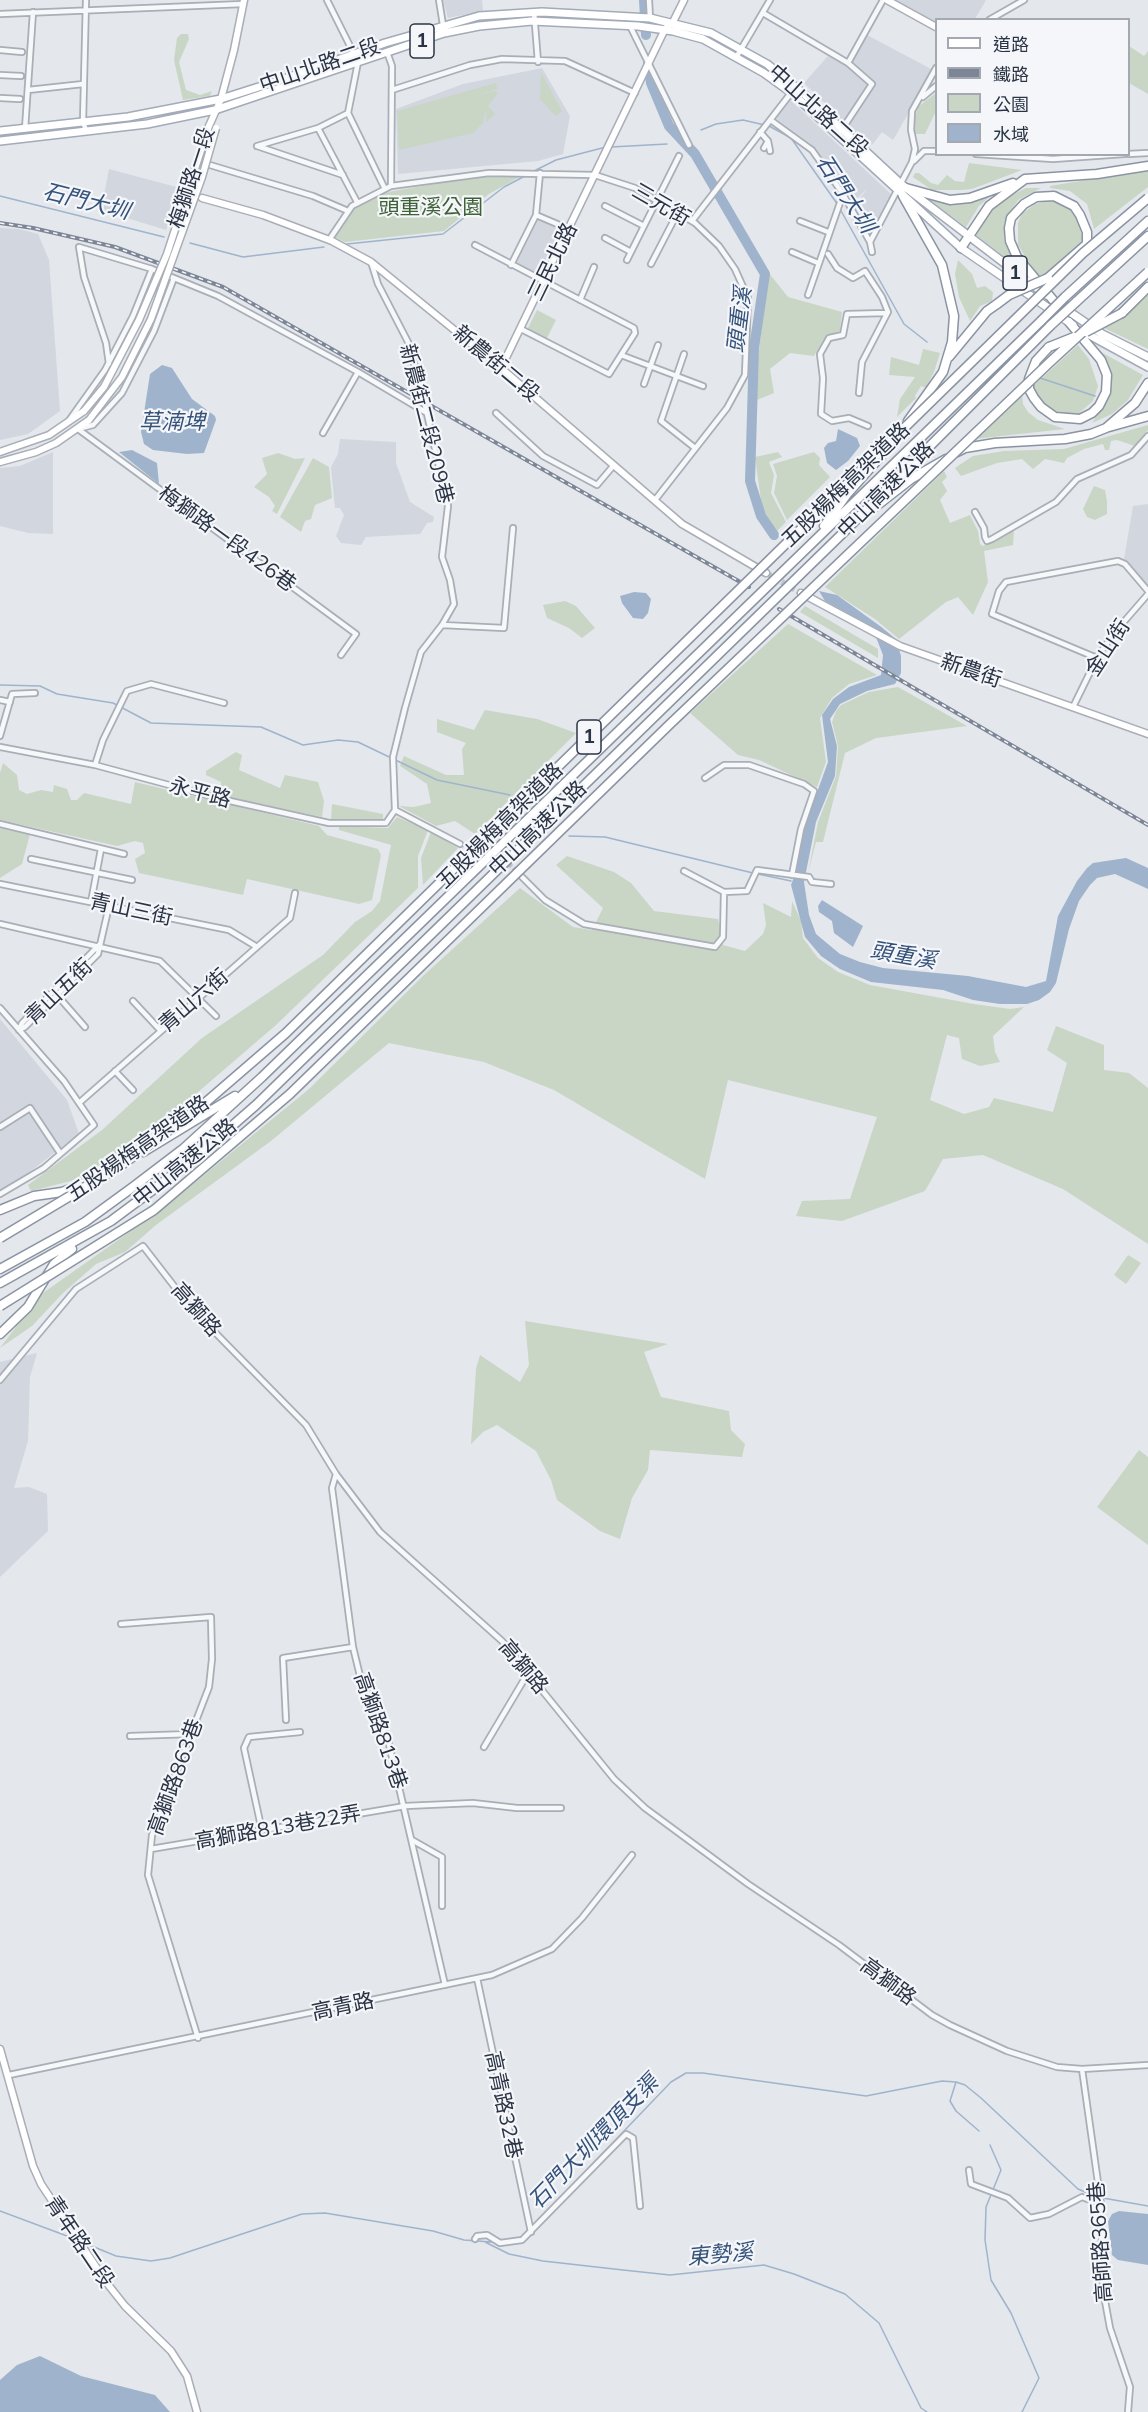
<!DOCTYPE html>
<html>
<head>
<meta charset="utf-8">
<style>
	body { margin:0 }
	#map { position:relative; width:1148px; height:2412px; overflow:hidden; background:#e4e7ec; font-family:Mulish,"Noto Sans TC",sans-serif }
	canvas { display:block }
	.legend { position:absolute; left:935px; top:18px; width:195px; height:138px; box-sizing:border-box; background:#f4f6f9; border:2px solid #a4a8b1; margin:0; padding:8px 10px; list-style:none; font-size:18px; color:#2b3445 }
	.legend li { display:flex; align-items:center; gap:12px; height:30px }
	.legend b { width:30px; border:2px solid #a4a8b1 }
</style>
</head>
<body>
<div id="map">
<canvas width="1148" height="2412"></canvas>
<ul class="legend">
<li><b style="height:8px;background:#fff"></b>道路</li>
<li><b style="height:8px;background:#7d8696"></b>鐵路</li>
<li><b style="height:16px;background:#c9d6c5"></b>公園</li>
<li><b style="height:16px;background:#9fb4cc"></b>水域</li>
</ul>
</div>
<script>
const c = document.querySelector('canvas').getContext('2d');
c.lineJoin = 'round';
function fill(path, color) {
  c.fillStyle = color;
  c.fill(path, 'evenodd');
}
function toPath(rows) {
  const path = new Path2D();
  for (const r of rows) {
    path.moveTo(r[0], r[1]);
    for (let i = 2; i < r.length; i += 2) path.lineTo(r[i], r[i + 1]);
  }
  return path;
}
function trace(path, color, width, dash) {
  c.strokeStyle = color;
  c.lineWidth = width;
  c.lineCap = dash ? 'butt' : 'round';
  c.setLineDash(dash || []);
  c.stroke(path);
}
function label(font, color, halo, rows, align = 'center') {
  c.font = font + ' Mulish,"Noto Sans TC",sans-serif';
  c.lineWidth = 4.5;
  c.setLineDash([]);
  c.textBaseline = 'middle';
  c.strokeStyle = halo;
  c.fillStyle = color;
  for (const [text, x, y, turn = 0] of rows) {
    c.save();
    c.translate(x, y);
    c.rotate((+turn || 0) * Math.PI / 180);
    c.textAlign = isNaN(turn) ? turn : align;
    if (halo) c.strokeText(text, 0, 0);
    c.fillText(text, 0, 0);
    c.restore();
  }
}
const built = toPath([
	[443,0,482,0,483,11,448,18],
	[893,0,986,0,975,19,936,20,936,23],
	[867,35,933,70,893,140,882,132,872,145,849,127,804,83,828,56,849,67],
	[542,68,570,116,563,154,538,161,398,174,396,109,463,84],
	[789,99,892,195,879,219,863,211,856,203,868,188,852,203,811,144,777,119,777,113],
	[109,169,180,188,166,230,101,210],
	[538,220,563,230,538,275,516,264],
	[0,228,19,229,38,234,49,260,60,411,28,434,0,440],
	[340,439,396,442,396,463,410,502,434,517,433,522,427,523,420,534,366,537,361,545,341,543,336,536,344,515,340,508,335,508,331,467,338,454],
	[53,452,53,534,28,533,0,526,0,468,20,466],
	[1148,504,1148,586,1147,586,1124,559,1133,506],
	[0,1019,67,1100,79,1134,28,1173,0,1189],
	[37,1353,30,1377,28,1441,14,1488,29,1487,47,1494,48,1531,0,1577,0,1362]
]);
const green = toPath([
	[181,34,188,34,189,39,179,62,186,90,200,95,212,91,210,96,183,100,174,60,177,38],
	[1129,46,1144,56,1148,51,1148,94,1129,83],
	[541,72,562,111,556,116,540,99],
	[496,83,497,89,477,95,495,91,498,93,488,106,495,114,486,122,486,110,483,123,473,133,399,150,397,111],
	[936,93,936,111,925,134,913,134,915,116,919,106],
	[969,163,1022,170,972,189,961,190,932,190,913,177,915,173,919,173,931,183,938,185,947,175,955,181,964,182],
	[1148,170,1148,187,1094,229,1087,204,1070,191,1050,188,1050,186],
	[523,175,489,194,444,231,345,242,334,237,347,213,382,193,468,178],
	[1026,188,1041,188,1018,200,1004,223,1004,241,1014,264,975,234,988,214,1004,199],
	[993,194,979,206,966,227,930,200,951,205,976,201],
	[1052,200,1066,205,1076,214,1083,240,1044,275,1038,277,1018,245,1018,223,1022,214,1035,204],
	[958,260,972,274,977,288,985,286,993,292,992,301,980,306,970,321,959,297,955,274],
	[768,272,788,297,842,312,840,331,824,339,814,356,790,353,770,369,774,393,757,400,758,359],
	[1148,293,1148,349,1104,328,1130,312],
	[537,310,556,320,546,340,527,330],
	[1078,345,1089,359,1098,386,1093,401,1078,414,1057,414,1045,406,1036,395,1033,386],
	[923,349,940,353,934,372,926,388,921,386,915,396,916,398,897,417,900,399,915,377,889,375,891,357,919,365],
	[1099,351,1143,375,1128,400,1112,414,1092,423,1109,397,1112,382,1111,372],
	[1022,395,1023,404,1028,412,1038,420,1065,429,974,439],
	[1148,425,1148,430,1135,446,1117,440,1111,441,1109,450,1105,450,1103,444,1084,449,1067,458,1064,463,1045,459,1033,469,1022,459,997,463,961,476,955,468,973,456,1004,451,1064,449],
	[778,452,782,457,769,462,774,475,771,493,786,522,776,532,762,508,755,457],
	[814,452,820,458,819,465,830,477,787,520,774,493,777,476,773,464],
	[278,453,295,459,305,458,277,514,272,511,275,506,269,497,254,487,267,474,262,458],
	[313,458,329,467,332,498,315,505,311,519,305,521,301,532,280,517],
	[944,471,947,477,942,482,947,491,940,500,950,523,970,515,978,531,980,544,983,546,1014,530,1013,545,984,551,988,582,973,615,958,597,946,602,899,639,875,619,825,587],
	[1094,486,1105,490,1107,501,1107,514,1095,520,1087,517,1083,509],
	[565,601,576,606,595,628,582,638,569,628,547,618,543,605],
	[805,606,878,649,878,658,800,612],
	[788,624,877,675,849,684,832,698,820,718,826,762,817,787,759,760,738,755,690,713],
	[898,687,967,726,876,738,845,753,823,842,816,842,808,873,818,822,836,776,838,746,832,722,836,711,841,705,869,692],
	[485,710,537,719,576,733,475,834,455,821,436,826,399,806,414,807,431,803,427,784,400,766,404,756,446,775,464,775,462,749,466,743,437,732,437,719,474,730],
	[236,752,242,755,239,770,280,788,285,775,318,782,324,801,322,817,222,796,221,782,206,775,206,771],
	[3,763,17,775,19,790,27,794,41,790,53,792,54,785,67,789,71,800,77,800,84,793,131,804,135,782,319,826,327,835,378,849,381,855,372,900,359,904,247,879,243,895,139,873,135,859,145,853,143,843,135,841,117,846,0,820,0,773],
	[332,804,383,814,383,819,331,819],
	[397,817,428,830,418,856,418,888,276,1025,169,1117,83,1178,31,1191,28,1185,102,1130,202,1038,323,955,355,922,372,911,380,901,391,845,339,830,339,826,388,828],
	[0,828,30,834,22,864,0,878],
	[431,832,458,848,423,885,421,858],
	[567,856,614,872,631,883,654,911,718,919,723,945,745,951,763,934,766,925,763,903,791,917,792,901,801,921,803,938,818,958,838,972,870,985,974,1004,1010,1009,1024,1007,993,1036,995,1052,1000,1062,980,1066,962,1059,959,1038,947,1035,930,1100,964,1114,989,1107,994,1098,1053,1112,1067,1063,1047,1050,1056,1026,1104,1045,1104,1070,1129,1073,1148,1088,1148,1244,1063,1189,983,1155,943,1159,925,1191,842,1221,796,1216,802,1201,850,1199,877,1117,728,1080,705,1179,554,1090,484,1062,389,1043,271,1141,156,1225,125,1252,96,1264,62,1294,32,1326,0,1348,40,1295,165,1207,309,1089,424,975,520,888,573,927,592,930,603,908,556,865],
	[1128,1255,1141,1263,1126,1284,1114,1275],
	[525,1321,668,1344,644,1352,661,1397,729,1411,731,1430,745,1444,742,1457,650,1450,648,1470,632,1498,620,1539,600,1531,557,1500,551,1480,536,1451,497,1425,483,1432,471,1444,476,1369,480,1355,520,1382,529,1365],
	[1139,1450,1148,1457,1148,1545,1097,1507]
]);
const water = toPath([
	[162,365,172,368,192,399,215,416,216,420,204,453,187,454,153,450,144,444,141,432,150,374],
	[838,429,857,438,860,446,848,461,836,470,827,463,824,448,828,443,836,441],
	[132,450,157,463,159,484,119,452],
	[819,591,837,595,880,626,896,639,901,656,901,673,895,684,867,691,840,704,830,719,837,746,835,776,816,822,804,882,809,915,816,934,840,954,860,962,883,968,968,976,1026,987,1046,981,1058,916,1077,881,1087,868,1093,863,1126,858,1148,868,1148,889,1115,874,1097,878,1090,885,1079,901,1069,929,1056,983,1050,992,1039,1000,1027,1004,1000,1004,973,1000,943,990,871,982,840,969,821,956,805,937,791,885,797,869,803,831,828,762,822,715,833,699,849,687,881,675,883,655,872,627,825,601],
	[634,592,646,593,651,599,648,613,643,619,633,618,622,603,620,596],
	[822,900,863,926,853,947,834,933,832,921,819,912,818,906],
	[1119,2211,1148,2214,1148,2265,1118,2260,1112,2255,1108,2221,1112,2214],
	[40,2356,81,2376,155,2395,170,2412,0,2412,0,2380,17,2365]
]);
const stream = toPath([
	[701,130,716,124,743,120,769,126,791,138,838,205],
	[611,147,667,144],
	[534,171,556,160,606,147],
	[0,196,164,237],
	[840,209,904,324,927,342],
	[190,243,243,257,324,247],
	[347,244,443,234,504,187,525,176],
	[1040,378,1095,396],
	[0,685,40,686,57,694,113,703,151,723,261,727,303,745,338,740,358,742,437,780,510,795],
	[569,836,605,837,753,873],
	[758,874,791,881],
	[956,2082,950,2101,956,2111,979,2131],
	[990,2145,1001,2170,986,2207,985,2240,991,2280,1011,2313,1039,2378,1022,2412],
	[577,2180,671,2082,686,2073,703,2073,866,2096,942,2081,956,2082,965,2085,981,2098,1078,2189,1097,2197],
	[1103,2198,1148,2206],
	[0,2211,75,2239],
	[82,2242,116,2256,151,2261,170,2258,302,2214,325,2213,433,2231,464,2240,491,2242],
	[485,2242,509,2254,543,2261,623,2270,670,2275,764,2265,794,2274,845,2294,879,2323,921,2408,927,2412]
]);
const river = toPath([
	[644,0,646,35],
	[648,64,651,83,669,126,695,154,765,274,754,348,750,481,761,516,774,535]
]);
const streetTunnel = toPath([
	[460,844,511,866,518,873]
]);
const secondaryTunnel = toPath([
	[766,573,801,593]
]);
const street = toPath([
	[86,0,83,122,86,130],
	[327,0,358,62,348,113],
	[439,0,443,25],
	[649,0,650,18],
	[534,12,538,62],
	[763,13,848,63,872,84,841,131],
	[0,14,243,4],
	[989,20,1024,0],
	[630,26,689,145],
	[0,50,22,52],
	[387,52,392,66,391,186],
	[737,56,770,0],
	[848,63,883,0],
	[0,75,21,76],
	[28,90,83,84],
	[392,90,470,65,502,59,565,61,635,93],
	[923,97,936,86],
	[0,98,20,99],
	[348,113,385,189],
	[772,121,812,150,843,194,870,242],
	[318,128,357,202],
	[25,129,33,12],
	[760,132,768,141,764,148],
	[768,141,770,151],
	[257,146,318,128,348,113],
	[257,146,343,175],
	[976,154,1053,159,1124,154],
	[1128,154,1148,153],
	[914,161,924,151,936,151],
	[210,165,313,196,348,211],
	[605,206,644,226],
	[536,215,569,229],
	[692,221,791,93],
	[800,221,828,232],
	[605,238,631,252],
	[329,240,352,206,391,186,489,173,595,175,635,188,695,223,719,246,735,269,748,298,745,375,727,408,655,500],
	[475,245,634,328,635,333,609,374,521,329],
	[792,252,818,263],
	[872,252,870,242,912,162,915,149,911,130,912,111,936,68],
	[828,254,837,268,853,278,865,271,882,297,888,312,862,362,859,393],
	[627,260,679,156],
	[371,262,378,284,408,342,422,392,448,506,442,557,450,580,454,604,442,625,421,652,405,708,393,757,395,810],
	[651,264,678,212],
	[511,265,536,215,540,173],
	[808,295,843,194],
	[580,300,594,267],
	[684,354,661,421,695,448],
	[621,355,703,386],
	[109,364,106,343,84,277,79,247,152,269,218,296,358,372],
	[644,384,658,345],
	[496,413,543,456,597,485,614,465],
	[70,419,105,370,133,316,152,269],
	[868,426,849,418,832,421,821,414,823,378,820,354,829,338,843,335,847,314,887,313],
	[78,429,356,634,341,655],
	[78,429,93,425,122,393,154,331,174,278],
	[323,433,358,372,427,413],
	[975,512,984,528,985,537,987,541,992,539,1056,502,1077,479,1131,455,1148,436],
	[442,625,504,628,513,528],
	[1097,658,992,614,999,591,1006,582,1118,561,1125,564,1148,591],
	[0,700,10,702],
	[1073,707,1098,656,1115,632,1148,594],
	[0,736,12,694,35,693],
	[0,747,95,765,221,799,329,823,386,823,395,810],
	[95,765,103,740,127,691,151,684,224,703],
	[705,778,724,765,749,765,804,784,814,791,801,829,792,875],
	[395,810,460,844],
	[0,824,124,854],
	[31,859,132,880],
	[522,877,545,900,584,924,715,947,723,937,724,892,684,871],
	[0,884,229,930,257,947],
	[724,892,747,891,757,870,809,877,812,882,831,884],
	[91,902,101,849],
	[0,924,160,961,216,1016],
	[57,995,85,1027],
	[133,1001,160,1030],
	[0,1008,64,1081,94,1125,44,1168,0,1194],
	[19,1030,25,1027,98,954,109,906],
	[19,1030,22,1023,99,945],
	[115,1071,133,1090],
	[79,1103,290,918,295,893],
	[0,1127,30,1108,60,1153],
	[0,1380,76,1289,143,1246,191,1308,306,1425,336,1474,380,1532,502,1641,614,1779,645,1808,748,1884,839,1945,932,2015,950,2025,1007,2051,1057,2067,1082,2069,1148,2065],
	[336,1474,332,1488,353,1647,360,1676,388,1740,445,1985],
	[121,1624,211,1617,212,1659,209,1687,152,1835,148,1875,198,2038],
	[286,1720,283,1658,353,1647],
	[130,1736,191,1734],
	[484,1747,528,1673],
	[262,1831,244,1748,249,1737,300,1732],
	[412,1840,442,1857,442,1906],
	[151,1849,405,1806,473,1803,517,1808,561,1808],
	[477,1978,531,2232],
	[1082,2069,1101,2204,1103,2290,1110,2328,1130,2387,1128,2412],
	[9,2075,492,1975,552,1949,582,1918,632,1855],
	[969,2170,971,2184,1008,2198,1030,2218,1049,2214,1082,2197,1101,2204],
	[475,2239,477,2236,487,2235,500,2243,522,2240,626,2134,633,2138,640,2206]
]);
const secondary = toPath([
	[887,0,936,27],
	[209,126,221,99,234,50,244,0],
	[202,198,263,215,332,241,371,262,501,368,682,524,766,573],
	[501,368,665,29,673,22,684,0],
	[0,452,49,435,84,411],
	[0,462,36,452,56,443,89,420],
	[801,593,900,646,1148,734],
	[0,2049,33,2166,41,2184,106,2282,125,2306,171,2351,187,2376,197,2412]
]);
const primary = toPath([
	[0,131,128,117,221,99,287,78,385,43,479,16,542,12,650,18,711,33,767,64,804,94,901,184,1046,295],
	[0,141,147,124,215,110,444,33,479,26,532,21,638,26,673,31,703,39,764,73,793,94,961,248,1073,325],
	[1055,302,1102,334,1148,357],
	[1082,331,1148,367]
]);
const highway = toPath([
	[906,188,950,200,970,198,1013,183],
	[903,196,942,265,954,316,952,342,943,372,908,421],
	[961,248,989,206,1025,179,1097,174,1148,166],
	[1048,278,1087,244,1087,232,1080,215,1074,206,1054,196,1036,197,1024,204,1011,218,1009,228,1010,241,1017,257,1053,300],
	[1065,297,1148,221],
	[1076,302,1148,236],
	[1122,313,1148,287],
	[1049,347,1036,361,1029,379,1029,389,1034,398,1041,407,1055,417,1080,419,1092,413,1099,406,1106,392,1107,375,1101,360,1069,322],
	[949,357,987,311,997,304],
	[1109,427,1148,416],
	[957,452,965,448,995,443,1065,439,1091,434,1106,428,1135,403,1148,383],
	[875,507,911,479,946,459],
	[824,526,848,493,896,439],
	[143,1152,235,1096],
	[0,1210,34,1196,62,1192,90,1181],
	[0,1269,85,1222,133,1187,183,1149,262,1077,1041,321],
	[0,1283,111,1221,193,1160,256,1105,844,532,1050,326],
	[0,1334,28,1307,54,1264,72,1249]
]);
const rail = toPath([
	[0,223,33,228,115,247,223,287,749,587],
	[779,609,1148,825]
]);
const secondaryBridge = toPath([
	[84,411,104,387,139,320,167,254,209,126],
	[89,420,122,377,151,319,202,177,216,128]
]);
const highwayBridge = toPath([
	[997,304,1009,295,1048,278],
	[1041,321,1065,297],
	[1050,326,1076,302],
	[1086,332,1122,313],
	[1049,347,1074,337],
	[0,1238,120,1166,198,1109,286,1033,1083,253,1148,198],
	[0,1306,154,1210,290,1094,669,725,1049,363,1148,272]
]);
const shields = [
	[422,41,24],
	[1015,273,24],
	[589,737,24]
];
const shieldNames = [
	["1",422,41],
	["1",1015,273],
	["1",589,737]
];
const streetNames = [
	["中山北路二段",320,66,-19],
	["中山北路二段",818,111,42],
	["梅獅路一段",192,178,-72],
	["三元街",661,205,30],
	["三民北路",553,262,-64],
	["新農街二段",496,364,40],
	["新農街二段209巷",426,424,76],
	["五股楊梅高架道路",846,485,-44],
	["中山高速公路",886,490,-45],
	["梅獅路一段426巷",227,539,36],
	["金山街",1108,648,-57],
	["新農街",971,671,19],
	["永平路",200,793,15],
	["五股楊梅高架道路",500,826,-45],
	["中山高速公路",538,829,-44],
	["青山三街",131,910,12],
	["青山五街",59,992,-44],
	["青山六街",194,1001,-41],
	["五股楊梅高架道路",138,1149,-35],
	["中山高速公路",185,1163,-39],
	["高獅路",196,1310,49],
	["高獅路",523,1667,50],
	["高獅路813巷",380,1731,71],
	["高獅路863巷",176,1777,-70],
	["高獅路813巷22弄",278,1828,-10],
	["高獅路",888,1982,37],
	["高青路",343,2007,-12],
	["高青路32巷",503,2105,78],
	["青年路二段",79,2242,56],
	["高師路365巷",1101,2242,-94]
];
const parkNames = [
	["頭重溪公園",431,208]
];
const waterNames = [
	["石門大圳",845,194,57],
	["石門大圳",86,202,14],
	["頭重溪",740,320,-83],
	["草湳埤",172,422],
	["頭重溪",903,956,10],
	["石門大圳環頂支渠",594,2142,-46],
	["東勢溪",720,2255,-5]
];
fill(built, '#d2d6de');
fill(green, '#c9d6c5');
fill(water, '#9fb4cc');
trace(stream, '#9fb4cc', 1.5);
trace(river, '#9fb4cc', 10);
trace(streetTunnel, '#bfc3cb', 4.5, [4.5, 2]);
trace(secondaryTunnel, '#bfc3cb', 6, [6, 3]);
trace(street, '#a9aeb7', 8);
trace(secondary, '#a9aeb7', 9);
trace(primary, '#a3abb8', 10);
trace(highway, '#8b94a3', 11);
trace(street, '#f7f8fa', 4.5);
trace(secondary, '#fff', 6);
trace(primary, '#fff', 7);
trace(highway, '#fff', 8);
trace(rail, '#7d8696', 4);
trace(rail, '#f4f6f9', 1.5, [4.5]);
trace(secondaryBridge, '#a9aeb7', 9, []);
trace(highwayBridge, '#8b94a3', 11, []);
trace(secondaryBridge, '#fff', 6);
trace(highwayBridge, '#fff', 8);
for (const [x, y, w] of shields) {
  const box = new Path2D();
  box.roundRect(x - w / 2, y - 17, w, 34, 4.5);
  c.fillStyle = '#f4f6f9';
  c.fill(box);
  trace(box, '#2b3445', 1.5);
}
label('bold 20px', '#2b3445', null, shieldNames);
label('21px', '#2b3445', '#f4f6f9', streetNames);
label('21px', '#3f6138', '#f4f6f9', parkNames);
label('italic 22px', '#34527a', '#f4f6f9', waterNames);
</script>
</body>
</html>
